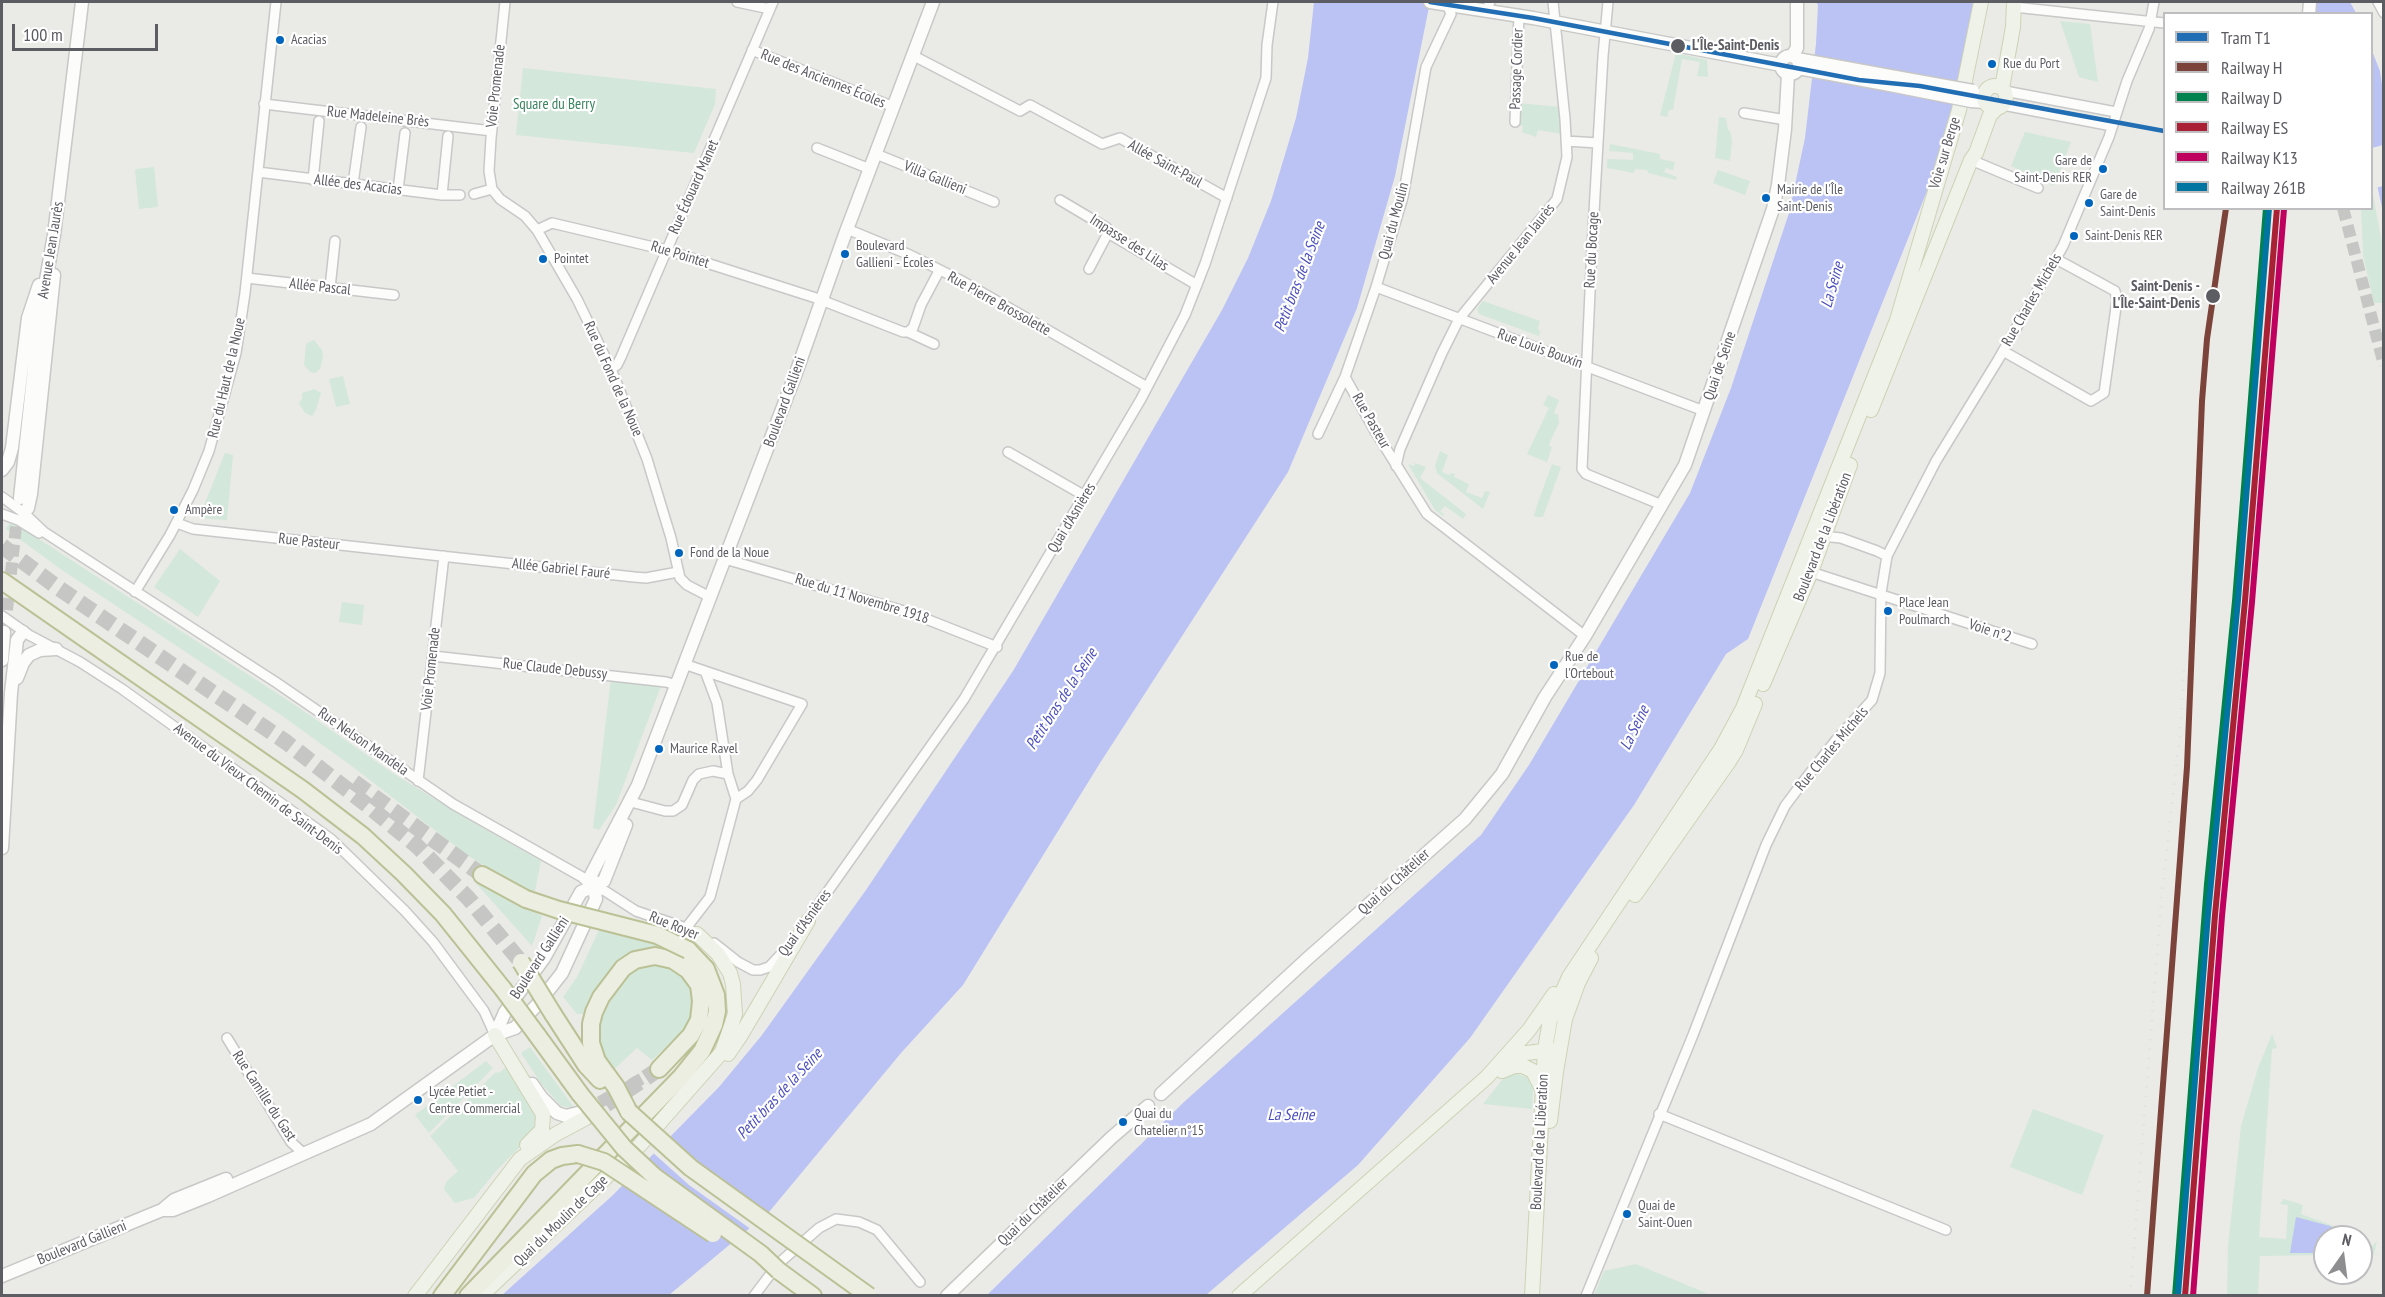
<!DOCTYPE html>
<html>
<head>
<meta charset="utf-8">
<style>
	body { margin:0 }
	#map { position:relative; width:2385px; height:1297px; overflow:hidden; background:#eaebe6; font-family:"PT Sans Narrow",sans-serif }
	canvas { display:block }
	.frame { position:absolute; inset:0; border:3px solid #5c5c63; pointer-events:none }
	.legend { position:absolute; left:2163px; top:12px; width:210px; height:198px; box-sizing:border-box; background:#fff; border:2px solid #bebec1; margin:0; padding:8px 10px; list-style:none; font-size:18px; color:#5c5c63 }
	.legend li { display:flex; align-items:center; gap:12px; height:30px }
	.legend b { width:30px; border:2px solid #bebec1 }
	.north { position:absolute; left:2313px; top:1225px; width:60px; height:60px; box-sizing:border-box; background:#fff; border:2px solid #bebec1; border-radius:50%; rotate:14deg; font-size:16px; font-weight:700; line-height:24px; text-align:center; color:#5c5c63 }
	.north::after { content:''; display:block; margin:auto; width:21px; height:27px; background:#8e8e91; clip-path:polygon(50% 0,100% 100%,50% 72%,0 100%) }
	.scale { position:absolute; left:12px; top:24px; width:146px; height:27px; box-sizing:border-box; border:3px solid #5c5c63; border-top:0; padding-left:8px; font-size:18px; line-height:21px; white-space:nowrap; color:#5c5c63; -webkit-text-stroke:4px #fff; paint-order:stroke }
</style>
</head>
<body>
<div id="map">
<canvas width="2385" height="1297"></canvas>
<div class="frame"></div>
<ul class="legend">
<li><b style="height:8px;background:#216eb4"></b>Tram T1</li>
<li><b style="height:8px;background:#7b4339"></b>Railway H</li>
<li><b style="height:8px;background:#00824e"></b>Railway D</li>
<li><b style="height:8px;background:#aa2135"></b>Railway ES</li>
<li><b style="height:8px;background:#bf005f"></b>Railway K13</li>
<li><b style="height:8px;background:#0075a1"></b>Railway 261B</li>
</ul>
<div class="north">N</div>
<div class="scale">100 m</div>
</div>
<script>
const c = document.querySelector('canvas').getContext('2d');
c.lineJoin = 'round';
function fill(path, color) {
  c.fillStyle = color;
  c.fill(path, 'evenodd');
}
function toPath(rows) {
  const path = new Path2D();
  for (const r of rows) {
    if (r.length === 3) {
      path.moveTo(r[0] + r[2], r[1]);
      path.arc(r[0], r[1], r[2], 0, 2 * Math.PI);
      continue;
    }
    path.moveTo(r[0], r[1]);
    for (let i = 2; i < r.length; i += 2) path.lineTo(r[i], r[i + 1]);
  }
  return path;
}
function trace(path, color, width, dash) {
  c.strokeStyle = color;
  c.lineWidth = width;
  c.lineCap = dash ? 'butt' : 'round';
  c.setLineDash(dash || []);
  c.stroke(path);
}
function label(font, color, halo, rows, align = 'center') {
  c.font = font + ' "PT Sans Narrow",sans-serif';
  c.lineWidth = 4.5;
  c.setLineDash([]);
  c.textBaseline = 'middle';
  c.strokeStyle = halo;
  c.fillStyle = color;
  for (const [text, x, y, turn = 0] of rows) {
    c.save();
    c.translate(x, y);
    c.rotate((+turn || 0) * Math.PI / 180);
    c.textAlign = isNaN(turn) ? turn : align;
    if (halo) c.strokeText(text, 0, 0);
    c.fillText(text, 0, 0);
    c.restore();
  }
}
const green = toPath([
	[2060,21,2090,24,2098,82,2079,77],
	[1676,53,1707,60,1708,77,1697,76,1700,62,1682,59,1673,110,1669,110,1667,117,1660,115],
	[523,68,716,89,715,104,694,153,516,135],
	[1519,103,1560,107,1562,134,1538,130,1536,137,1522,132,1523,126,1519,125],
	[1719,117,1726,118,1728,130,1730,131,1732,141,1730,161,1715,158],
	[2025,132,2071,142,2054,186,2011,166],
	[1610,144,1660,154,1660,159,1675,162,1673,170,1666,168,1664,172,1677,177,1676,180,1648,173,1647,170,1635,169,1634,173,1607,168,1607,159,1633,160,1633,153,1609,151],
	[154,167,158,205,157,207,139,209,135,171,136,169],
	[1718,170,1750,181,1745,195,1713,183],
	[2372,189,2384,254,2383,303,2374,303,2363,255,2361,209,2372,208],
	[1483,301,1540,321,1538,328,1540,332,1539,336,1479,314,1477,309],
	[314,340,322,350,323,357,320,369,315,373,310,372,304,365,306,344],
	[343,376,350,404,336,407,329,379],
	[314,389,321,393,316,410,312,416,305,413,299,403,302,399,302,393],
	[1548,395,1559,400,1554,413,1558,415,1559,423,1550,442,1549,446,1552,447,1547,462,1527,454,1549,408,1543,405],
	[1440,451,1448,455,1442,472,1449,475,1451,473,1455,474,1454,477,1469,484,1466,492,1482,498,1485,491,1490,492,1483,509,1437,473,1435,466],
	[225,453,233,455,227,520,199,518],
	[1415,463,1426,467,1420,478,1466,514,1463,519,1445,506,1440,511,1444,514,1443,516,1435,510,1408,464,1414,466],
	[1552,464,1561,467,1543,517,1536,517,1534,516,1537,505],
	[11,521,295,705,391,772,464,817,541,861,534,896,467,855,353,767,281,715,59,568,6,529],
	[180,549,220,581,198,617,154,587],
	[342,602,364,605,362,625,339,622],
	[611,678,664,678,616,805,599,830,593,828],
	[478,877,542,916,532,946,474,881],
	[599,930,652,939,669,946,665,953,605,984,583,1014,577,1014,563,997,577,977],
	[654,961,671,966,685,976,694,993,695,1010,687,1028,652,1060,637,1048,610,1073,604,1068,596,1033,601,1015,624,979,637,966],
	[2272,1034,2277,1048,2272,1049,2259,1237,2286,1239,2288,1205,2280,1204,2284,1199,2303,1205,2301,1214,2366,1238,2365,1243,2372,1246,2377,1241,2374,1254,2383,1255,2361,1254,2361,1237,2325,1237,2325,1255,2260,1256,2258,1295,2275,1295,2227,1296,2228,1246,2241,1126,2258,1068],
	[530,1047,575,1109,561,1106,540,1082,521,1053],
	[486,1061,493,1068,429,1133,415,1115],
	[510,1064,509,1073,521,1091,538,1108,538,1129,496,1171,474,1198,455,1203,444,1189,446,1182,458,1171,430,1136,496,1072,499,1073],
	[1518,1074,1527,1077,1533,1087,1532,1109,1483,1104,1505,1076],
	[2033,1109,2104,1135,2082,1195,2010,1167],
	[1636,1264,1711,1295,1594,1296,1604,1271]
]);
const water = toPath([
	[1314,2,1430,2,1395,176,1357,308,1288,472,1100,763,963,985,901,1053,769,1212,669,1295,501,1296,613,1195,719,1087,762,1035,866,890,1013,671,1222,310,1248,258,1271,201,1296,118,1308,58],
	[1816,2,1974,2,1954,105,1933,176,1748,639,1726,654,1634,805,1470,1038,1358,1165,1206,1295,986,1296,1184,1102,1481,835,1529,765,1690,493,1731,388,1789,213,1805,138,1816,44,1818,5],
	[2305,2,2350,2,2356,13,2312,13],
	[2372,51,2380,71,2383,92,2383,212,2372,162],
	[2296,1217,2330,1226,2358,1237,2325,1237,2325,1253,2290,1253]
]);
const pier = toPath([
	[2383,145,2383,186,2375,188,2372,174,2372,148],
	[667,1135,731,1189,770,1215,752,1230,689,1185,651,1151]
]);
const secondaryTunnel = toPath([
	[2343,208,2384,365],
	[5,628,18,508],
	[584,1111,659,1069]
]);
const highwayTunnel = toPath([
	[2,546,57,587,286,742,367,805,417,846,469,899,521,962],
	[354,782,482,875],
	[586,1118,659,1069]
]);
const street = toPath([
	[505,2,491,138,489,171,492,189,500,199,525,216,537,230,577,299,611,369,647,459,671,538,680,578,687,585,710,597],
	[737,2,770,9],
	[1608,2,1603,56,1592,247,1582,469,1586,474,1662,505],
	[2378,2,2384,13],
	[1489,4,1490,2],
	[2014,7,2164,23],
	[752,50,894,107],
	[912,55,1020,111,1030,105,1102,144,1120,138,1227,198],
	[2005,91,2116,112],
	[264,104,492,131],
	[2003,105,2112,126],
	[1744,113,1786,120],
	[1515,122,1519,15],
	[1566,141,1598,143],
	[817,148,870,169],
	[876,154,994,202],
	[1971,160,2038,188],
	[258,172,442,195,460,195],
	[313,180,319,121],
	[353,184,361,127],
	[398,190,405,133],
	[474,194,492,189],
	[442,195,448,136],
	[1060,200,1107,228,1108,233,1197,285],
	[847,229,910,255,960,280,1147,387],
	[537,230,552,223,666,250,816,298,903,332,908,332,934,344],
	[1089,269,1108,233],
	[247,278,394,295],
	[1376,287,1704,411],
	[330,288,335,241],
	[908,332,913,328,921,305,939,271],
	[2003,351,2091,401,2104,393,2117,300,2115,291,2056,259],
	[611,369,617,365,621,357,773,2],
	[1345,377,1375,431,1427,514,1585,636],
	[1318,434,1345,377,1376,287,1403,197,1426,67,1451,14,1447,4],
	[1008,452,1085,496],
	[1396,466,1400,449,1442,353,1459,319,1557,199,1567,157,1565,119,1553,2],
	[2,497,24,513,44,532,277,683,453,804,582,877,593,888,605,891,636,911,686,928,702,936],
	[2,514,18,520,39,533],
	[177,523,193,529,634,577,646,578,678,572],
	[1821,536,1841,538,1877,551,1887,556],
	[725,559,911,613,997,647],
	[1811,572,2032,644],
	[135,592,170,535,193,490,209,451,236,353,245,293,276,2],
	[2,616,29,635,80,662,122,689,331,839,405,911,433,942,484,1011,495,1035],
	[433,656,666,682,676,685],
	[684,664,802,704,757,780,748,791,736,799,710,897,686,928],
	[705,671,717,703,728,774,736,799],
	[418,781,444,556],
	[631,802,665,811,673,811,682,805,693,780,699,774,713,771,728,774],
	[804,925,964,699,1141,399,1185,315,1205,264,1266,78,1267,45,1273,2],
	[714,943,738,962,753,970,760,970,769,967,783,952],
	[227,1038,291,1142,303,1153],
	[1659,1114,1946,1230],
	[754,1296,778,1264,819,1228,836,1219,859,1222,877,1230,920,1282],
	[1586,1296,1693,1035,1766,845,1785,806,1803,782,1836,740,1872,700,1880,673,1881,593,1887,556,1936,461,1998,360,2063,246,2109,137,2127,81,2149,29,2154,2]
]);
const secondary = toPath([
	[1430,2,1533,18,1781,65],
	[2309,14,2310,2],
	[1790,65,9],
	[1792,56,1797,48,1797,2],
	[1797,59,1890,76],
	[1798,68,1890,85],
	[1971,101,1985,102],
	[2,470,8,462,12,448,28,318,39,285],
	[20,498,40,313,54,235,82,2],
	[24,513,28,508,31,494,54,275],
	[2,660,4,632],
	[17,678,23,663,29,655,40,650,56,649],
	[2,848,11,693,17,640,23,632],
	[495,1035,505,1012,544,958,581,892,604,881,626,825],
	[532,1084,541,1097,557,1113,566,1116,582,1112],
	[1161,1094,1307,959,1465,819,1502,774,1545,697,1585,636,1685,465,1773,209,1778,185,1785,129,1788,74],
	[162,1210,173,1210,208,1196,371,1124,495,1035,515,1028,536,1006,562,973,596,899,591,875,638,785,796,373,844,237,933,2],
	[2,1276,162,1210,174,1200,226,1179],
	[947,1296,1111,1138,1148,1106]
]);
const primary = toPath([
	[1995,97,11],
	[2002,88,2013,27,2014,2],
	[1871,410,1971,160,1976,153,1990,115,1996,109],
	[1763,684,1811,572,1850,465],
	[1635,895,1728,763,1736,750,1755,704],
	[495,1035,543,1114,542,1130,527,1145],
	[728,1054,741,1035,808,921],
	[1501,1067,1526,1053,1552,1050],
	[1502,1071,1514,1066,1523,1066,1533,1071,1542,1089],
	[1550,1121,1556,1072,1565,1019,1578,983,1591,958],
	[415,1296,520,1159,556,1134,586,1118],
	[481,1296,640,1145,722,1052,735,1014,733,984,730,973,718,954,697,934],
	[1239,1296,1487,1077,1529,1030,1554,994],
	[1532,1296,1545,1049,1550,1020,1569,977,1721,749,1743,708,1897,320,1959,110,1981,2]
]);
const highway = toPath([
	[2,581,303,790,363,836,404,874,443,914,503,989],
	[482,875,526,899],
	[553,1014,586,1065,600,1080],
	[537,1035,580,1094],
	[629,1112,616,1087,597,1061,591,1043,591,1024,594,1012,601,997,623,968,635,960,655,956,673,960,688,970,699,985,701,1001,699,1020,691,1035,659,1069],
	[779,1271,813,1296],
	[442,1296,534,1174,551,1160,562,1156,578,1154],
	[468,1296,681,1077,702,1051,714,1025,717,1011,716,995,706,969,688,950]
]);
const rail = toPath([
	[2130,1296,2162,893,2180,733,2184,669],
	[2186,1296,2187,1274]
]);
const secondaryBridge = toPath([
	[1890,76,1973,91],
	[1890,85,1971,101]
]);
const highwayBridge = toPath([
	[526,899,559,910,657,935,688,950],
	[521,962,553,1014],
	[503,989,537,1035],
	[580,1094,624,1148,655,1177,761,1254,779,1271],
	[629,1112,691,1168,869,1296],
	[578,1154,604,1162,713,1234]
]);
const rail1 = toPath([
	[2147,1296,2187,767,2202,401,2207,339,2226,208]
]);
const rail2 = toPath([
	[2175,1296,2207,884,2235,601,2266,208]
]);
const rail3 = toPath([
	[2185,1296,2215,915,2245,601,2277,208]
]);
const rail4 = toPath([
	[2193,1296,2222,916,2252,602,2284,209]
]);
const rail5 = toPath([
	[2178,1295,2208,914,2238,600,2269,208]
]);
const tram1 = toPath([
	[1430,2,1533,18,1859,80,1920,86,2164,131]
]);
const markers = [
	[280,40,5,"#0065bd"],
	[1678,46,8,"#5c5c63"],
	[1992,64,5,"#0065bd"],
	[2103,169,5,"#0065bd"],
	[1766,198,5,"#0065bd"],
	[2089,203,5,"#0065bd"],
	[2074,236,5,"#0065bd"],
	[845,254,5,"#0065bd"],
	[543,259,5,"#0065bd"],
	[2213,296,8,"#5c5c63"],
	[174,510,5,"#0065bd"],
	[679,553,5,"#0065bd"],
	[1888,611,5,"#0065bd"],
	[1554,665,5,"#0065bd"],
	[659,749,5,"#0065bd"],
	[418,1100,5,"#0065bd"],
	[1123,1122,5,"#0065bd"],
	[1627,1214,5,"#0065bd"]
];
const busNames = [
	["Acacias",291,40],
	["Rue du Port",2003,64],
	["Gare de",2092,161,"right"],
	["Saint-Denis RER",2092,178,"right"],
	["Mairie de l'Île",1777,190],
	["Saint-Denis",1777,207],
	["Gare de",2100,195],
	["Saint-Denis",2100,212],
	["Saint-Denis RER",2085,236],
	["Boulevard",856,246],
	["Gallieni - Écoles",856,263],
	["Pointet",554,259],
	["Ampère",185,510],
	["Fond de la Noue",690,553],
	["Place Jean",1899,603],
	["Poulmarch",1899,620],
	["Rue de",1565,657],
	["l'Ortebout",1565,674],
	["Maurice Ravel",670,749],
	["Lycée Petiet -",429,1092],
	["Centre Commercial",429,1109],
	["Quai du",1134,1114],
	["Chatelier n°15",1134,1131],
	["Quai de",1638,1206],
	["Saint-Ouen",1638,1223]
];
const stopNames = [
	["L'Île-Saint-Denis",1692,46],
	["Saint-Denis -",2200,287,"right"],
	["L'Île-Saint-Denis",2200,304,"right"]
];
const streetNames = [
	["Passage Cordier",1517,69,-88],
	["Rue des Anciennes Écoles",823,79,22],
	["Voie Promenade",496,86,-84],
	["Rue Madeleine Brès",378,117,6],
	["Voie sur Berge",1945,153,-73],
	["Allée Saint-Paul",1165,164,29],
	["Villa Gallieni",935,178,22],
	["Allée des Acacias",358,185,7],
	["Rue Édouard Manet",694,187,-66],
	["Quai du Moulin",1394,221,-75],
	["Impasse des Lilas",1129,243,33],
	["Avenue Jean Jaurès",1521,244,-51],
	["Avenue Jean Jaurès",51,250,-81],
	["Rue du Bocage",1592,250,-87],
	["Rue Pointet",680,255,17],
	["Allée Pascal",320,287,6],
	["Rue Charles Michels",2032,300,-60],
	["Rue Pierre Brossolette",999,304,29],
	["Rue Louis Bouxin",1540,349,20],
	["Quai de Seine",1720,366,-71],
	["Rue du Haut de la Noue",227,378,-77],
	["Rue du Fond de la Noue",613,379,66],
	["Boulevard Gallieni",785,402,-70],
	["Rue Pasteur",1371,421,60],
	["Quai d'Asnières",1072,518,-59],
	["Boulevard de la Libération",1823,537,-69],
	["Rue Pasteur",309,542,6],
	["Allée Gabriel Fauré",561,569,6],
	["Rue du 11 Novembre 1918",862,599,17],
	["Voie n°2",1990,631,18],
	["Voie Promenade",431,669,-84],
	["Rue Claude Debussy",555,669,6],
	["Rue Nelson Mandela",363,742,35],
	["Rue Charles Michels",1832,749,-50],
	["Avenue du Vieux Chemin de Saint-Denis",258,789,37],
	["Quai du Châtelier",1394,882,-42],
	["Quai d'Asnières",805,923,-54],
	["Rue Royer",674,926,22],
	["Boulevard Gallieni",540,958,-57],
	["Rue Camille du Gast",264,1096,57],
	["Boulevard de la Libération",1540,1142,-87],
	["Quai du Châtelier",1033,1212,-44],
	["Quai du Moulin de Cage",561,1221,-44],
	["Boulevard Gallieni",82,1243,-22]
];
const parkNames = [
	["Square du Berry",554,105]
];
const waterNames = [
	["Petit bras de la Seine",1300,277,-69],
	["La Seine",1833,285,-74],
	["Petit bras de la Seine",1062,699,-57],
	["La Seine",1635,728,-64],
	["Petit bras de la Seine",780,1094,-47],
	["La Seine",1291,1115]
];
fill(green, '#d3e7da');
fill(water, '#bbc2f4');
fill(pier, '#eaebe6');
trace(secondaryTunnel, '#c6c7c5', 12, [12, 6]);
trace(highwayTunnel, '#c6c7c5', 16, [16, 8]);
trace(street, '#c8c8c8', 12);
trace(secondary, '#c8c8c7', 15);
trace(primary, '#cdd2b5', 16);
trace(highway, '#bbc195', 20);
trace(street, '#fcfcfb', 9);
trace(secondary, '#fcfcfb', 12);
trace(primary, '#eff2e8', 14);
trace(highway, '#eceee1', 16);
trace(rail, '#e2e2e2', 3, [1.5, 8]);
trace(secondaryBridge, '#c8c8c7', 15, []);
trace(highwayBridge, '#bbc195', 20, []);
trace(secondaryBridge, '#fcfcfb', 12);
trace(highwayBridge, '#eceee1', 16);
trace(rail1, '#7b4339', 6);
trace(rail2, '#00824e', 6);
trace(rail3, '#aa2135', 6);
trace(rail4, '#bf005f', 6);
trace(rail5, '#0075a1', 6);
trace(tram1, '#216eb4', 4.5);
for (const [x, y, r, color] of markers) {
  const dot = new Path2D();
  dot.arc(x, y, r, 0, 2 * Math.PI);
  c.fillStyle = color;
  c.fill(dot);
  trace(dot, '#fff', 2);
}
label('14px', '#5c5c63', '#fff', busNames, 'left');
label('bold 15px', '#5c5c63', '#fff', stopNames, 'left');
label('15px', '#5c5c63', '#fff', streetNames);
label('15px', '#3a845f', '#fff', parkNames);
label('italic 16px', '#4b4fbc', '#fff', waterNames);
</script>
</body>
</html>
